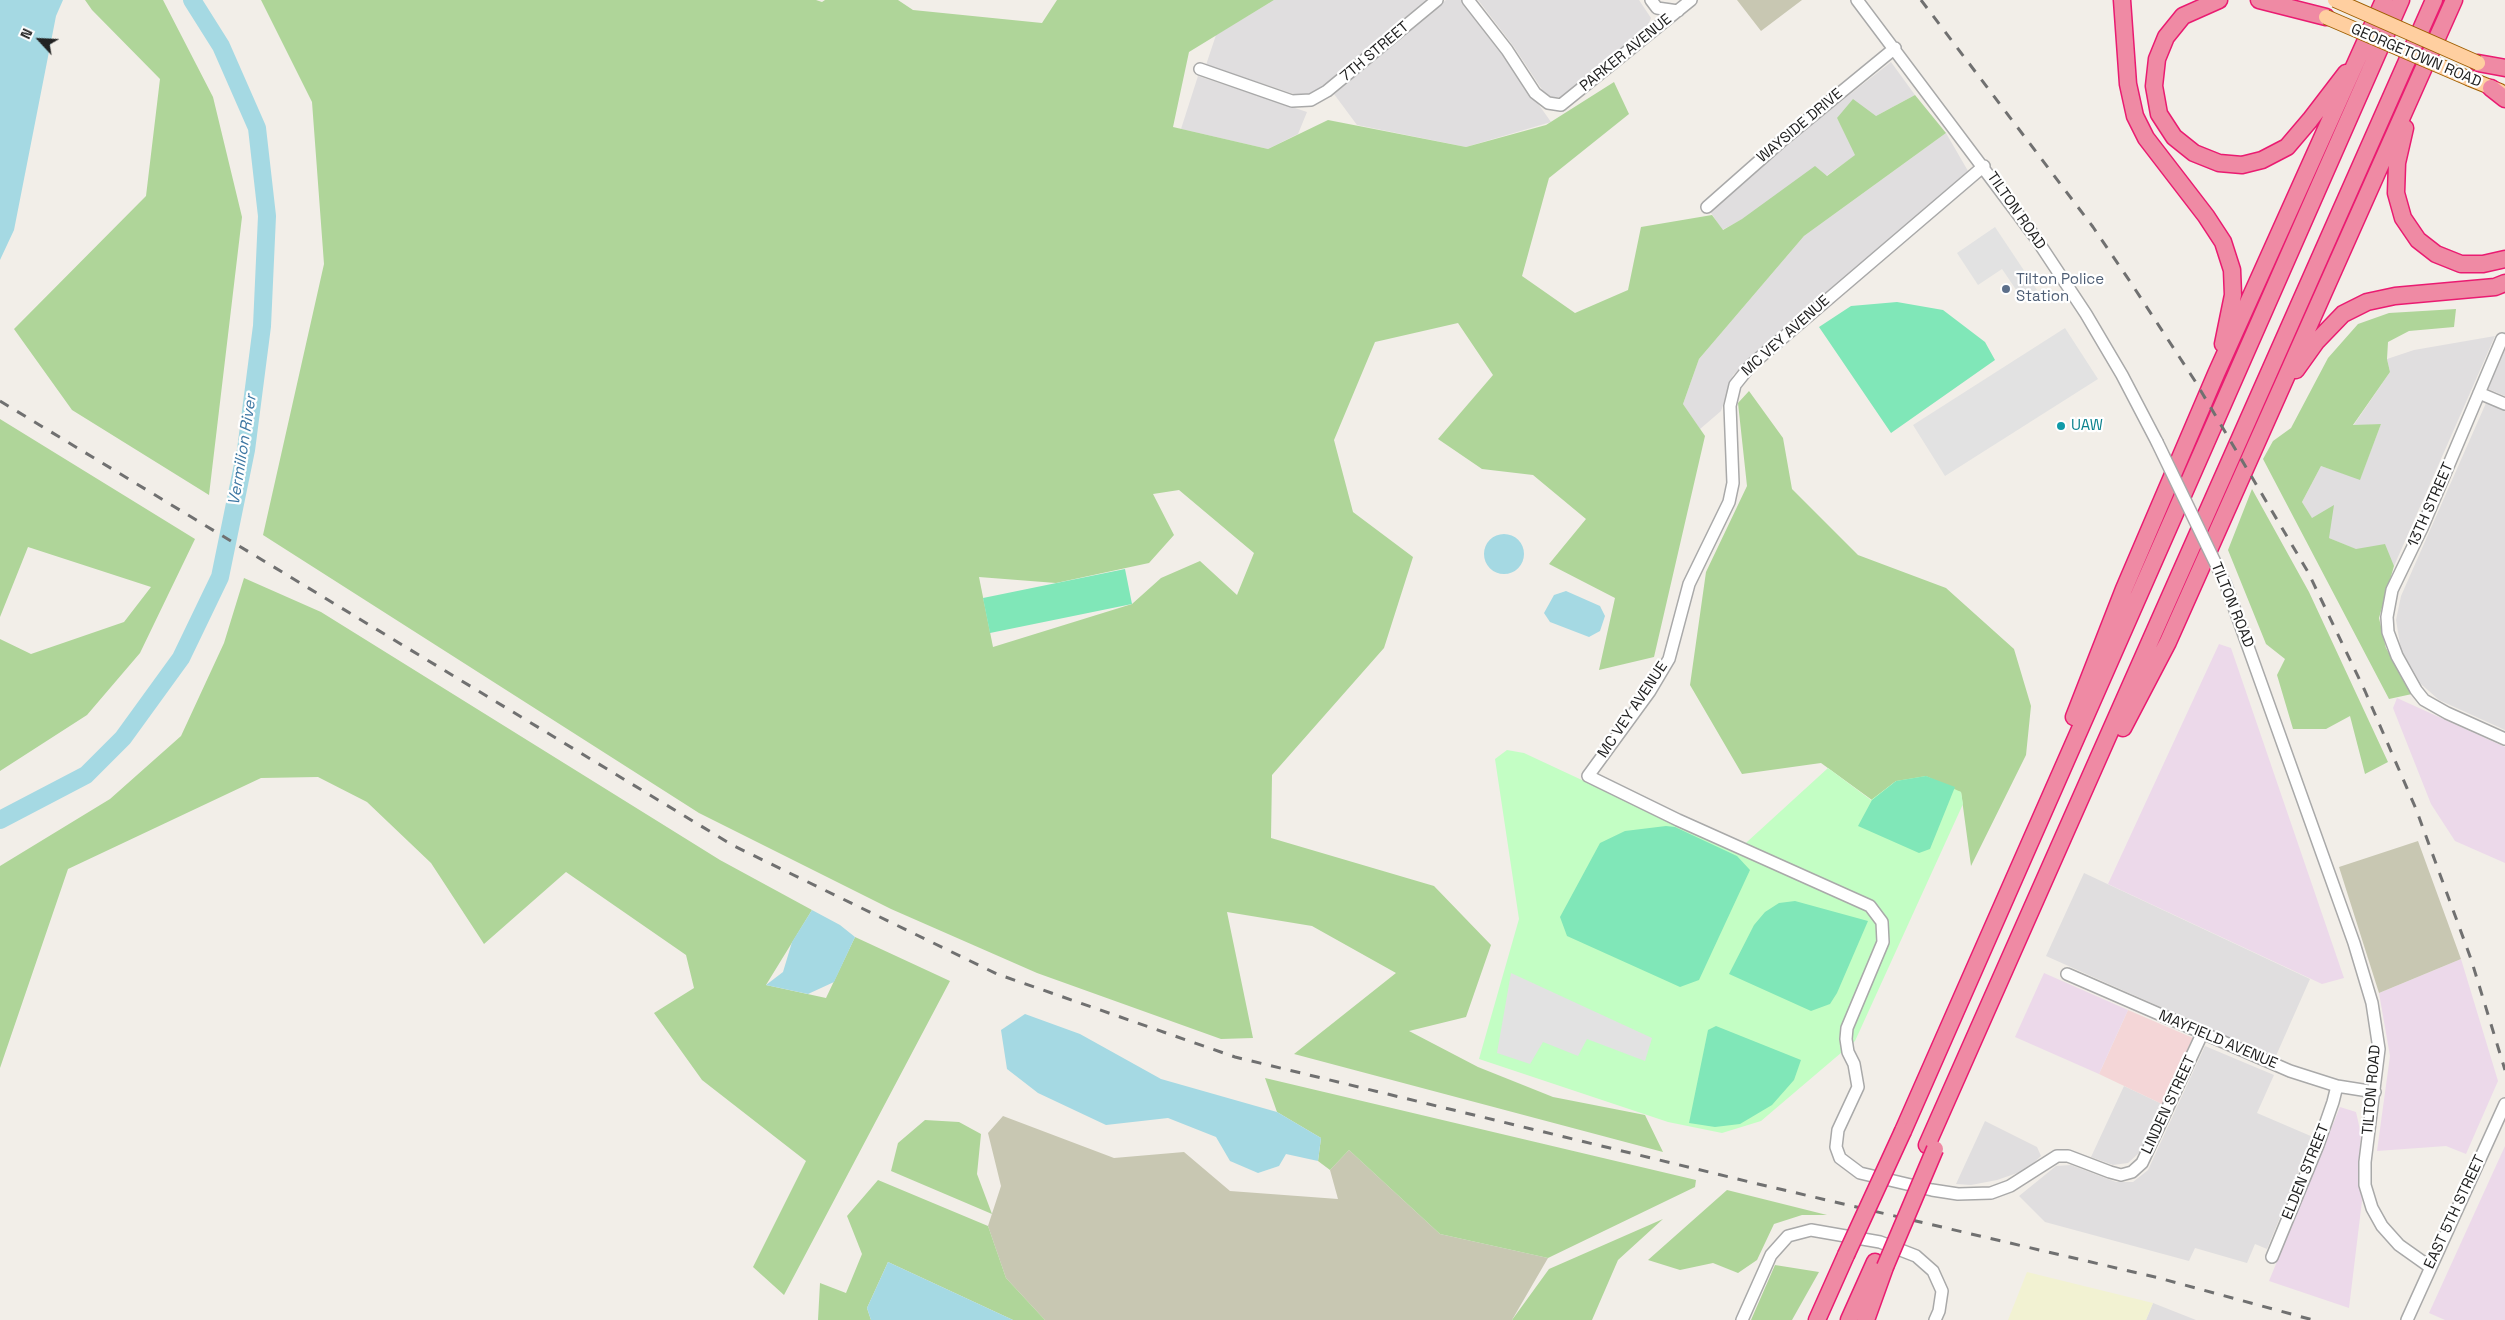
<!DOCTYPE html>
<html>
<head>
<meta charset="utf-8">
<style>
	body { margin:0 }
	#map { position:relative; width:2505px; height:1320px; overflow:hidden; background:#f2eee8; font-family:"Space Grotesk",sans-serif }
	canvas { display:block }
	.north { position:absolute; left:15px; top:15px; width:50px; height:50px; -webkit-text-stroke:4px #fff; paint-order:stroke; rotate:295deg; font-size:14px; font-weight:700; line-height:20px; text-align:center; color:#222 }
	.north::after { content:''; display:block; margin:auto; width:18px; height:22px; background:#222; clip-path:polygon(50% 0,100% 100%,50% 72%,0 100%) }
</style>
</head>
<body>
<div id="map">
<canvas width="2505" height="1320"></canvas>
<div class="north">N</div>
</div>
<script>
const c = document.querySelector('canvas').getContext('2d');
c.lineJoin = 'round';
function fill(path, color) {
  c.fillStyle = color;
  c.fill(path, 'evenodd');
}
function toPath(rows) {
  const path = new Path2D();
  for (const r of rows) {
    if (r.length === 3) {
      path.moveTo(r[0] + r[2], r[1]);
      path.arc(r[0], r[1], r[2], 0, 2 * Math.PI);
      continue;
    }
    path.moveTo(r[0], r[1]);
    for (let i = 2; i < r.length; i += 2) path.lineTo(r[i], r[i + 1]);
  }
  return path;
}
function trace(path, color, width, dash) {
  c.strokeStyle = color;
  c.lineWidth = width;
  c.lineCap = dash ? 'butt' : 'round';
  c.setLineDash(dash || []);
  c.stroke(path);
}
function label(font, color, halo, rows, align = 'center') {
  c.font = font + ' "Space Grotesk",sans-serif';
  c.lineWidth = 4.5;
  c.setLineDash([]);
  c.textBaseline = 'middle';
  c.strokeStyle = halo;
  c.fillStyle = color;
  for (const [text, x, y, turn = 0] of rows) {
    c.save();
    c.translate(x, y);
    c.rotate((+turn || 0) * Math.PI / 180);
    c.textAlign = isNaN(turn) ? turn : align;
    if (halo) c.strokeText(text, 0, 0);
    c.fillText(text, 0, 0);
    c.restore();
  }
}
const residential = toPath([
	[1274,0,1429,0,1319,91,1308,95,1297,95,1206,65,1216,35],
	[1446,0,1462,0,1508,61,1551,122,1466,147,1357,125,1334,94],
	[1478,0,1639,0,1651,18,1646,30,1564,97,1552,97,1543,91,1514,47],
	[1891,62,1915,95,1876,116,1837,118,1856,155,1826,176,1722,230,1710,211,1782,148],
	[1198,76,1307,112,1298,134,1268,149,1181,129],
	[1946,133,1968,171,1733,375,1721,411,1700,429,1683,404,1699,359,1804,236],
	[2495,336,2394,566,2322,535,2302,502,2321,466,2360,479,2381,424,2353,426,2390,372,2387,359,2414,350],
	[2505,344,2505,396,2486,388],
	[2486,403,2505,411,2505,730,2439,700,2421,684,2401,650,2396,620,2401,596],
	[2084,873,2310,979,2275,1058,2046,956],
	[2205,1046,2274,1075,2257,1113,2313,1137,2267,1249,2255,1244,2247,1263,2195,1248,2189,1261,2045,1222,2019,1196,2056,1166,2071,1165,2116,1182,2133,1182,2148,1170],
	[2124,1086,2162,1104,2140,1152,2128,1163,2113,1165,2091,1157],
	[1985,1121,2037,1147,2041,1156,2026,1170,1997,1180,1971,1185,1956,1184],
	[2153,1303,2196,1320,2146,1320]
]);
const commercial = toPath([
	[2128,1010,2193,1038,2162,1104,2099,1074]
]);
const industrial = toPath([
	[2219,644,2231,648,2344,978,2322,984,2108,884],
	[2397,698,2505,747,2505,863,2455,841,2431,804,2393,708],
	[2461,959,2498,1081,2466,1154,2446,1146,2377,1151,2390,1056,2379,993],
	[2044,973,2128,1010,2099,1074,2015,1037],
	[2340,1107,2356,1112,2361,1134,2358,1172,2362,1201,2349,1308,2269,1281],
	[2505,1146,2505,1320,2445,1320,2429,1313]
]);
const construction = toPath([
	[1737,0,1802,0,1761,31],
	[2418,841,2461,959,2379,993,2339,867],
	[1003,1116,1114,1158,1184,1152,1230,1191,1338,1199,1330,1170,1349,1150,1440,1234,1548,1258,1512,1320,1045,1320,1006,1278,988,1226,1001,1186,988,1133]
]);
const farmland = toPath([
	[2027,1272,2153,1303,2146,1320,2008,1320]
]);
const forest = toPath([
	[85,0,163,0,213,97,242,217,209,495,72,410,14,329,146,196,160,79,92,10],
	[261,0,816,0,822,2,825,0,898,0,913,10,1042,23,1057,0,1274,0,1189,52,1173,127,1268,149,1328,120,1466,147,1546,125,1614,82,1629,114,1549,178,1522,276,1575,313,1628,290,1641,227,1712,215,1723,230,1742,219,1815,166,1827,176,1855,155,1837,118,1853,99,1876,116,1915,95,1946,133,1804,236,1699,359,1683,404,1705,436,1654,657,1599,670,1615,598,1549,564,1586,519,1533,475,1482,469,1438,439,1493,375,1458,323,1375,342,1334,440,1353,512,1413,557,1384,648,1272,775,1271,838,1434,886,1491,945,1466,1017,1409,1031,1478,1067,1553,1097,1645,1115,1663,1152,1294,1054,1396,973,1312,926,1227,912,1253,1038,1221,1039,1037,973,891,909,699,813,263,535,324,264,312,102],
	[1179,490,1254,553,1237,595,1200,561,1161,578,1132,604,993,647,979,577,1056,583,1149,563,1174,535,1153,494],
	[2456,309,2454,327,2409,331,2388,342,2387,359,2390,372,2353,425,2381,424,2360,480,2321,466,2302,502,2312,518,2334,505,2329,538,2356,549,2385,544,2394,566,2379,618,2386,648,2412,694,2389,699,2263,459,2273,441,2291,428,2328,358,2358,324,2389,313],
	[1749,391,1783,438,1792,489,1858,555,1946,588,2014,649,2031,706,2026,755,1971,866,1961,792,1896,781,1872,800,1821,763,1742,774,1690,685,1706,572,1747,486,1738,403],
	[0,419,195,539,140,653,87,715,0,771,0,639,31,654,124,622,151,587,28,547,0,617],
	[2252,489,2309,592,2388,762,2365,774,2350,716,2326,729,2293,729,2277,675,2285,659,2266,644,2228,550],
	[244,578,321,612,720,860,812,910,766,985,826,998,855,937,950,981,784,1295,753,1267,806,1161,702,1080,654,1013,694,988,686,955,566,872,484,944,431,863,367,802,318,777,261,778,68,869,0,1068,0,866,110,799,181,736,224,643],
	[1265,1078,1696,1180,1695,1187,1548,1258,1440,1234,1349,1150,1330,1170,1318,1161,1321,1138,1277,1112],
	[925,1120,959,1122,981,1134,977,1174,992,1214,891,1171,898,1143],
	[878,1180,988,1226,1006,1278,1045,1320,1013,1320,888,1262,867,1308,871,1320,818,1320,820,1283,846,1293,862,1254,847,1216],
	[1727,1190,1827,1215,1802,1215,1774,1224,1757,1260,1738,1273,1713,1263,1680,1270,1648,1260],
	[1663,1219,1618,1260,1592,1320,1512,1320,1549,1269],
	[1775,1265,1819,1272,1792,1320,1751,1320]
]);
const park = toPath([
	[1507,750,1524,753,1736,852,1828,768,1871,800,1896,781,1926,776,1961,792,1963,804,1855,1041,1761,1121,1722,1133,1668,1122,1479,1059,1519,919,1495,759]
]);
const pitch = toPath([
	[1897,302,1943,310,1985,342,1995,360,1891,433,1819,327,1851,306],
	[1125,569,1132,604,990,633,983,598],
	[1926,776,1955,787,1930,849,1919,853,1858,826,1872,800,1896,781],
	[1666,826,1675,827,1737,856,1750,870,1699,980,1680,987,1567,936,1560,917,1600,843,1625,831],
	[1795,901,1868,921,1837,993,1830,1004,1811,1011,1729,974,1754,925,1765,912,1779,903],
	[1716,1026,1801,1060,1794,1080,1772,1105,1740,1124,1715,1127,1689,1123,1708,1030]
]);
const parking = toPath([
	[1995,227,2037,290,2023,300,2002,269,1978,285,1957,253],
	[2065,328,2098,379,1945,476,1913,425],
	[1511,973,1652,1038,1645,1061,1587,1039,1578,1056,1543,1042,1530,1064,1497,1053]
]);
const water = toPath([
	[0,0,63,0,56,16,14,230,0,260],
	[1504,554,20],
	[1566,591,1600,606,1605,616,1600,631,1589,637,1550,622,1544,613,1554,595],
	[812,910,840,925,855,937,834,982,808,994,766,985,783,972,792,942],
	[1025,1014,1080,1034,1161,1079,1277,1112,1321,1138,1318,1161,1286,1154,1279,1166,1258,1173,1230,1161,1216,1137,1168,1118,1106,1125,1038,1093,1007,1069,1001,1030],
	[888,1262,1013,1320,871,1320,867,1308]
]);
const river = toPath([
	[0,820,86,775,123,738,181,658,220,577,246,450,262,326,267,216,257,128,221,46,192,0]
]);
const minor = toPath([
	[1468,0,1507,50,1535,93,1548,103,1561,105,1691,0],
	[1651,0,1657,8,1678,11],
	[1857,0,2035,237,2086,314,2122,375,2157,442],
	[1200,69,1292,101,1311,100,1327,91,1437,0],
	[1984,166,1751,365,1735,385,1730,406,1733,483,1729,502,1689,584,1669,659,1650,691,1588,776,1678,820,1870,906,1882,922,1883,942,1847,1028,1846,1039,1848,1052,1854,1064,1858,1087,1838,1130,1836,1147,1840,1158,1860,1173,1932,1190,1958,1194,1991,1193,2010,1186,2057,1156,2068,1156,2110,1172,2121,1175,2132,1172,2142,1163,2202,1034],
	[1707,207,1784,139,1895,48],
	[2502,339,2422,528,2392,590,2387,617,2388,632,2397,656,2416,690,2424,700,2447,713,2505,739],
	[2479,393,2505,404],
	[2226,585,2354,943,2372,1003,2379,1049,2365,1162,2365,1185,2372,1208,2382,1226,2399,1245,2430,1267],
	[2067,974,2290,1071,2337,1086,2375,1092],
	[2272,1257,2318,1145,2333,1102,2337,1086],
	[1742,1320,1771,1255,1788,1236,1811,1230,1880,1242,1916,1256,1933,1271,1942,1291,1939,1311,1935,1320],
	[2407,1320,2505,1104]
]);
const major = toPath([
	[2470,79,2500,91]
]);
const highway = toPath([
	[2122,0,2128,84,2135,116,2146,138,2206,216,2223,242,2232,270,2233,295,2223,344],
	[2219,0,2183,16,2166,37,2157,59,2154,86,2159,114,2174,137,2194,153,2219,163,2242,165,2262,160,2287,147,2310,120,2346,73],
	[2259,0,2326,17],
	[2478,63,2505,68],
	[2491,88,2505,99],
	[2405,128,2397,163,2396,193,2403,218,2418,240,2436,254,2461,264,2483,264,2505,259],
	[2296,370,2316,342,2343,314,2367,302,2395,296,2495,287,2505,283],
	[2074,717,2124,589,2216,374,2384,0],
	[2123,728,2168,642,2454,0],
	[1903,1131,2401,0],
	[1927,1145,2434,0],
	[1817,1320,1846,1255],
	[1849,1320,1875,1262],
	[1866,1320,1885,1267]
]);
const rail = toPath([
	[1921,0,2093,227,2131,283,2195,381,2308,572,2365,691,2416,809,2471,959,2505,1070],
	[0,401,734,846,997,974,1235,1057,1754,1183,2159,1278,2313,1320]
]);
const minorBridge = toPath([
	[2157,442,2226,585]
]);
const majorBridge = toPath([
	[2335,0,2478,63],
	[2326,17,2470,79]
]);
const highwayBridge = toPath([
	[1846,1255,1903,1131],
	[1885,1267,1935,1149]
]);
const markers = [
	[2006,289,5,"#5c6f8a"],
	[2061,426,5,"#0f9aa8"]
];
const streetNames = [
	["7TH STREET",1375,52,-40],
	["PARKER AVENUE",1626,53,-39],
	["GEORGETOWN ROAD",2416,56,23],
	["WAYSIDE DRIVE",1800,126,-40],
	["TILTON ROAD",2016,211,55],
	["MC VEY AVENUE",1786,336,-42],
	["13TH STREET",2431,505,-66],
	["TILTON ROAD",2232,605,68],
	["MC VEY AVENUE",1633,710,-56],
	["MAYFIELD AVENUE",2218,1040,23],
	["TILTON ROAD",2372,1090,-85],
	["LINDEN STREET",2169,1105,-65],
	["ELDEN STREET",2306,1172,-68],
	["EAST 5TH STREET",2455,1212,-65]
];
const serviceNames = [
	["Tilton Police",2016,280],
	["Station",2016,297]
];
const cultureNames = [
	["UAW",2071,426]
];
const waterNames = [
	["Vermilion River",243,450,-81]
];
fill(residential, '#e0dedf');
fill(commercial, '#f4d6d7');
fill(industrial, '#ecd9ea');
fill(construction, '#c8c7b2');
fill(farmland, '#f2f2d2');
fill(forest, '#afd599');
fill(park, '#c3fec4');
fill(pitch, '#80e7b8');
fill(parking, '#e2e2e2');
fill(water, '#a5d9e3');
trace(river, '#a5d9e3', 18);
trace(minor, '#a9a9a9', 14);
trace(major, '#9f5f00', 16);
trace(highway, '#ea1b71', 19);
trace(minor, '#fff', 11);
trace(major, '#ffcfa0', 14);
trace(highway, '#ef8aa4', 16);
trace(rail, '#707070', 3, [10, 10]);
trace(minorBridge, '#a9a9a9', 14, []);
trace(majorBridge, '#9f5f00', 16, []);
trace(highwayBridge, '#ea1b71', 19, []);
trace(minorBridge, '#fff', 11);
trace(majorBridge, '#ffcfa0', 14);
trace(highwayBridge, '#ef8aa4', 16);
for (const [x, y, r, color] of markers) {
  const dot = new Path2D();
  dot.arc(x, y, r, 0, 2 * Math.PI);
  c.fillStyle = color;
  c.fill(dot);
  trace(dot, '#fff', 2);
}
label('15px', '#222', '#fff', streetNames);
label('15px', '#4e5e75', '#fff', serviceNames, 'left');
label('15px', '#0d838f', '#fff', cultureNames, 'left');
label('italic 16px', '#3c76a2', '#fff', waterNames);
</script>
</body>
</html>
